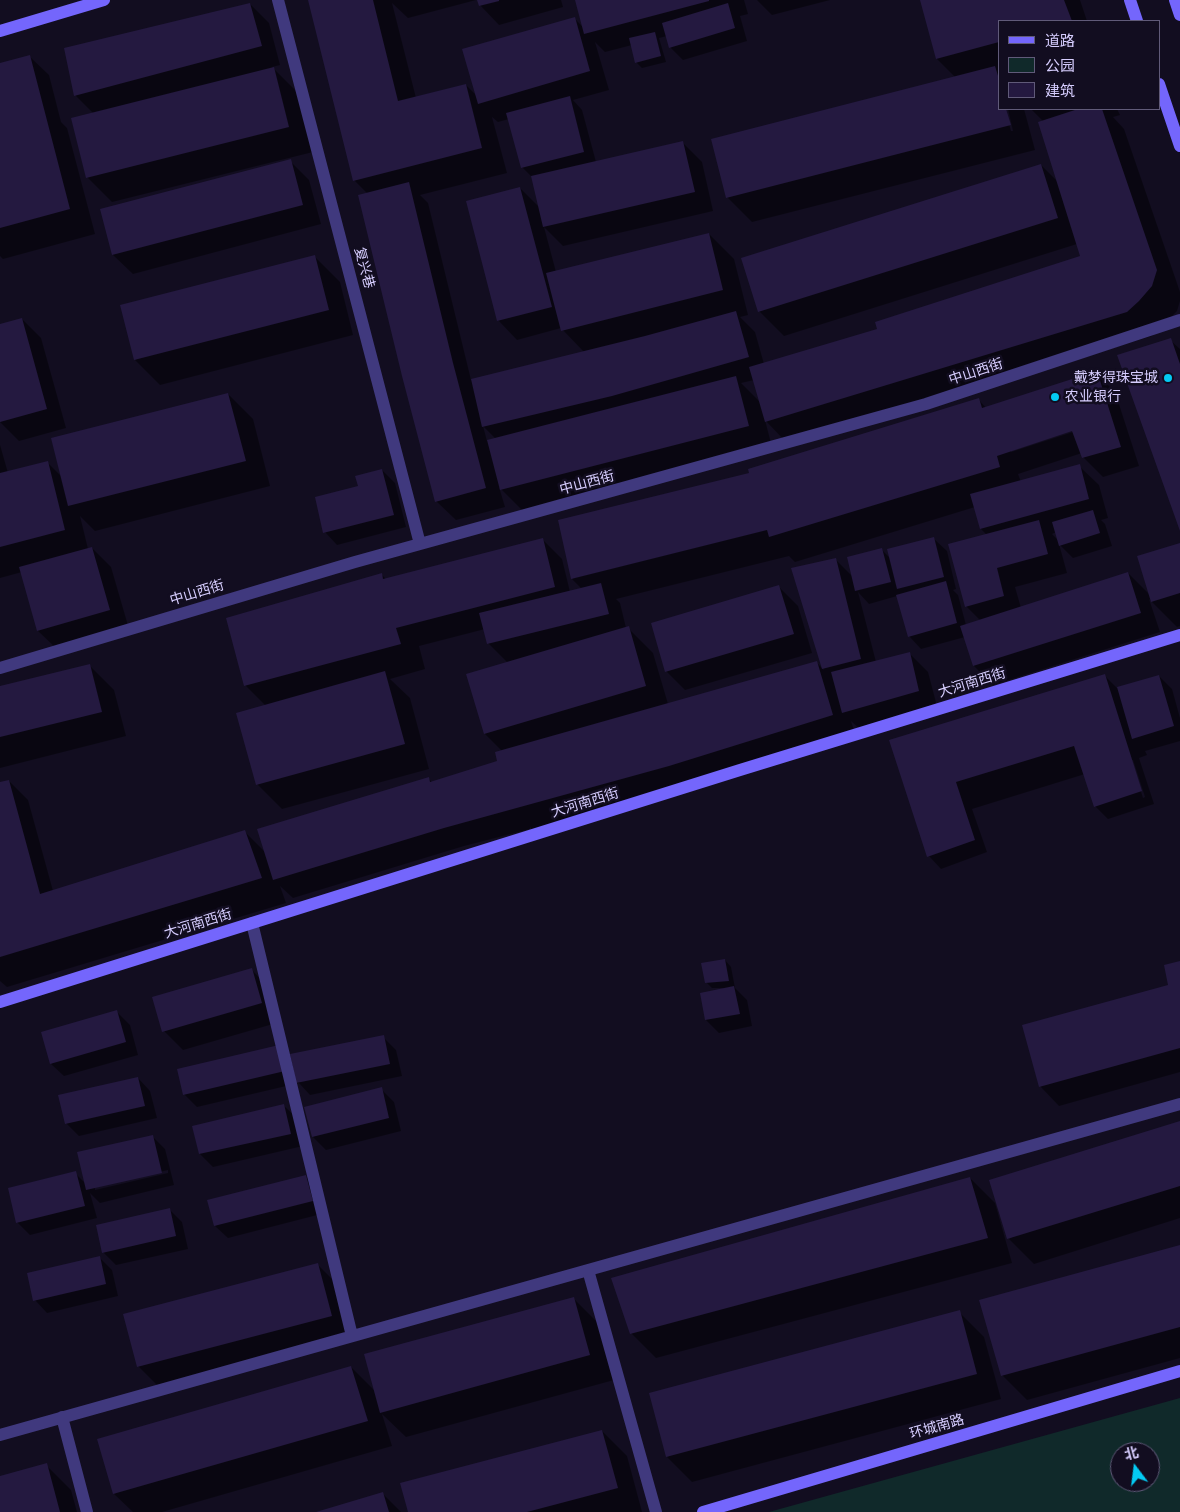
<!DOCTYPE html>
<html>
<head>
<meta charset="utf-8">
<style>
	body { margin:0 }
	#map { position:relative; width:1180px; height:1512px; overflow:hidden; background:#120d20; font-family:"IBM Plex Sans","Noto Sans SC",sans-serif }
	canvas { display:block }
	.legend { position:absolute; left:998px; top:20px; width:162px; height:90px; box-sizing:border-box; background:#120d20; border:1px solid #605a79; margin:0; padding:6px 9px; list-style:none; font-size:15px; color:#d6cdfe }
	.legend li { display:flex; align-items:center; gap:10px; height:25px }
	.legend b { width:25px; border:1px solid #605a79 }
	.north { position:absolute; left:1110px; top:1442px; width:50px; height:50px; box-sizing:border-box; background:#120d20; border:1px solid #605a79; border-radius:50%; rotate:345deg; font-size:14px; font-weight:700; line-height:20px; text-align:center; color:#d6cdfe }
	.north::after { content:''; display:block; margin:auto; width:18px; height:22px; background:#04caf3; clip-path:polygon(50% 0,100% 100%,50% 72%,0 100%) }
</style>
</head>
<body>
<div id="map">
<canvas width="1180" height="1512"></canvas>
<ul class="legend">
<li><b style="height:6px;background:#7466fc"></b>道路</li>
<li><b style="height:14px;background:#10292a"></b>公园</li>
<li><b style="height:14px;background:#241940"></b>建筑</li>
</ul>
<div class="north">北</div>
</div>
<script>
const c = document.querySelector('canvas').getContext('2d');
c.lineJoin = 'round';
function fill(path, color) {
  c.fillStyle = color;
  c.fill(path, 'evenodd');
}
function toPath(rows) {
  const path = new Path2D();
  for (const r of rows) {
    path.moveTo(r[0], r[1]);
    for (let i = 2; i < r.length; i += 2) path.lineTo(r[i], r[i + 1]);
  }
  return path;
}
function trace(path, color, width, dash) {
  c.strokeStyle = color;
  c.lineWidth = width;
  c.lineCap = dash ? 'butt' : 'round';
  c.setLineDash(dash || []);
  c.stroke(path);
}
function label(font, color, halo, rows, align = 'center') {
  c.font = font + ' "IBM Plex Sans","Noto Sans SC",sans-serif';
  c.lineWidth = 5;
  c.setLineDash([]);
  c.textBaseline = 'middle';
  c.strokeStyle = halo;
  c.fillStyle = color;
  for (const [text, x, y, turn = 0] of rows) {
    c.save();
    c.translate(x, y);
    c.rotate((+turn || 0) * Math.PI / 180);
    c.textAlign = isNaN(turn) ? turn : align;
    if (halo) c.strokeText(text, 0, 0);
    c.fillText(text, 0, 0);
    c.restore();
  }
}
const green = toPath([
	[1180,1398,1180,1512,769,1512],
	[1120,1452,1150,1452,1150,1482,1120,1482]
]);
const shadow = toPath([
	[310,0,476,0,408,18,392,3,416,98,466,85,477,96,574,18,584,28,577,0,744,0,748,14,740,16,747,41,683,60,670,47,667,36,659,38,666,62,642,68,636,62,632,45,605,52,595,42,609,90,573,100,582,110,596,162,682,142,702,162,713,211,563,246,544,227,556,272,709,234,734,259,748,315,740,317,755,332,764,364,879,330,1081,257,1077,244,784,336,759,311,1041,165,1058,182,1043,121,1031,109,1117,109,1120,115,1113,117,1124,129,1180,292,1180,301,1177,311,1152,336,921,408,785,441,765,420,773,451,526,514,499,487,505,507,456,520,436,501,368,194,354,180],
	[492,117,498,122,509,119,522,167,533,178,540,208,520,188,498,320,517,340,561,328,584,352,471,380,428,203,420,195,507,173],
	[754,380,761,403,741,383],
	[483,426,496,439,487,441],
	[478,0,561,0,563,7,499,25,480,5],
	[757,0,830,0,772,15],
	[921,0,1080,0,1087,21,999,21,999,109,1005,109,1011,131,1013,131,1008,109,1024,109,1035,150,752,222,727,197,956,78,937,59],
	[250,4,269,23,280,65,272,67,299,94,313,152,112,202,87,177,93,113,76,96,66,49],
	[29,56,49,75,61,122,67,128,95,234,3,259,0,256,0,64],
	[290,161,309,180,321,224,133,274,113,255,102,210],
	[315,257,340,282,353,335,160,385,135,360],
	[22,319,41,338,66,428,19,441,0,422,0,325],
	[1170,340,1180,349,1180,528],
	[1096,373,1115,392,1139,466,1103,477,1083,457,1082,453,1018,474,1021,482,1079,466,1099,485,1108,518,1101,520,1105,524,1112,546,1073,558,1059,544,1067,573,1015,587,1021,608,1128,573,1150,595,1180,544,1180,626,1177,627,1149,599,1160,632,993,685,974,666,965,637,921,649,909,636,897,596,869,604,858,592,876,662,909,653,928,672,938,710,862,731,851,721,857,740,537,835,530,827,530,829,464,846,293,898,280,886,286,903,7,987,0,981,0,783,9,781,28,800,53,891,245,832,265,852,428,778,433,783,497,763,502,751,485,734,508,663,488,643,485,629,419,646,425,669,390,679,410,698,429,769,282,809,257,784,266,706,245,685,381,574,387,580,543,540,562,559,570,592,582,589,572,579,751,474,979,400,986,408],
	[1078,427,1079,430,1011,452,1011,450],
	[975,507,981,529,987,535,966,606,980,620,966,625,958,595,953,590,956,589,947,551,934,539,891,559,882,550,853,577,836,560,793,569,824,670,816,662,668,704,653,653,628,628,626,628,620,603,616,599,789,556,795,562],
	[1056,532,1059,541,1052,534],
	[228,394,253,419,270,486,95,531,80,516,88,549,92,548,111,567,129,629,58,650,38,631,22,572,0,578,0,445,8,473,47,462,62,477],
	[382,470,395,483,406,527,337,545,325,532],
	[779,587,798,606,812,653,685,690,666,671],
	[89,665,114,690,126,736,0,768,0,687],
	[1104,675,1117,688,1159,676,1172,689,1180,718,1180,741,1145,751,1147,755,1139,758,1154,804,1108,819,1095,806,1085,774,972,809,987,852,941,869,929,856,908,796],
	[1131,760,1133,760,1145,797,1143,798],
	[725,960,731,967,735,988,747,1000,752,1026,719,1033,706,1020,724,988,712,988,706,982],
	[1180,962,1180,1072,1059,1106,1040,1086,1168,986],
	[251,969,270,989,280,1022,183,1050,164,1031],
	[117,1012,130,1025,138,1055,64,1076,51,1064],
	[383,1037,396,1050,402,1076,310,1095,299,1083,197,1107,184,1094],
	[138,1078,150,1091,157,1118,79,1136,66,1123],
	[381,1089,394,1102,401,1131,326,1150,313,1137],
	[284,1106,297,1118,303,1146,213,1167,200,1154,193,1127],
	[1180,1122,1180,1218,1034,1264,1009,1239],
	[152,1136,165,1149,174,1185,100,1203,90,1193,97,1218,30,1235,17,1222,75,1173,85,1183],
	[168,1170,168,1173,95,1190,95,1187],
	[306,1176,319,1189,325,1213,228,1238,215,1226],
	[970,1178,995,1203,1012,1263,656,1358,631,1333],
	[169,1209,182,1222,188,1249,116,1265,103,1252],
	[1180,1246,1180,1358,1027,1400,1002,1375],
	[99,1257,112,1270,118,1296,47,1313,35,1300],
	[318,1265,343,1290,356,1341,163,1391,138,1366],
	[573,1298,598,1323,614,1380,406,1437,382,1414,392,1446,162,1512,133,1512,114,1494,351,1367,375,1391],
	[959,1312,984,1337,1001,1399,692,1482,667,1457],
	[602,1431,627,1456,642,1512,409,1512],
	[46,1465,71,1490,77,1512,0,1512,0,1477],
	[382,1493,401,1512,319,1512]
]);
const building = toPath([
	[308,0,373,0,398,101,466,84,482,148,353,181],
	[477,0,499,0,499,1,479,6],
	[575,0,709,0,709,1,584,34],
	[920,0,1064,0,1072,21,999,21,999,42,936,59],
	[250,3,262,46,74,96,64,48],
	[728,3,735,28,669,48,662,23],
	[575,17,590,71,478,104,462,49],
	[655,32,661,56,635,63,629,38],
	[30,55,70,209,0,228,0,63],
	[995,66,999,79,999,109,1006,109,1011,125,726,198,711,139],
	[274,67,289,127,86,178,71,118],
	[570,96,584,152,521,168,506,113],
	[1078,109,1102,109,1157,270,1152,286,1139,301,1127,312,765,422,749,367,877,329,875,322,1080,256,1038,122],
	[683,141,695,192,543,227,531,176],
	[291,159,303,205,112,255,100,209],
	[1041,164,1058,218,758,312,741,258],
	[409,182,453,363,486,488,435,502,402,376,358,195],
	[520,187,552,307,497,321,466,201],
	[709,233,723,290,561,331,546,273],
	[315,255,329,310,134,360,120,305],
	[736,311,749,357,612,396,482,427,471,379,645,336],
	[22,318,47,409,0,422,0,324],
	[1171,338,1180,364,1180,531,1117,355],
	[1097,371,1121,447,1082,458,1072,431,997,456,1000,467,769,537,767,530,571,579,558,520,749,473,748,469,979,398,982,408],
	[736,376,749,426,500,490,487,440],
	[228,393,246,461,68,506,51,438],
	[48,461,65,530,0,547,0,473],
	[1080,464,1089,499,980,529,970,494],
	[382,469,394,515,323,533,315,497,358,486,355,476],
	[1093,510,1100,533,1059,546,1052,522],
	[1039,520,1048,554,997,568,1004,596,965,607,948,544],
	[934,537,944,577,897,589,887,549],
	[543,538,555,587,396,628,401,644,244,686,226,618,382,573,383,579],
	[1180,543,1180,593,1151,602,1137,556],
	[92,547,110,610,37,631,19,567],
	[882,548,891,582,855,591,847,557],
	[836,558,861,659,822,669,791,568],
	[1128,572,1141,613,973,666,960,626],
	[946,581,957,623,908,637,896,595],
	[601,583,609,614,487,644,479,613],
	[779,585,794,634,665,672,651,623],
	[629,626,646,686,484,734,466,674],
	[910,652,919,691,842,713,831,672],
	[817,661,833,715,669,766,444,828,273,880,257,829,429,777,430,782,497,761,495,752],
	[90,664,102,712,0,737,0,686],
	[385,671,405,744,256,785,236,713],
	[1105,674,1142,791,1094,807,1074,746,956,782,975,840,927,857,889,740],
	[1159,675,1174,726,1132,739,1117,687],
	[9,780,40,894,245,830,262,878,0,957,0,782],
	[725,959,729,981,705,983,701,963],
	[1180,961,1180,1048,1039,1087,1022,1025,1168,985,1164,965],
	[252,968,262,1003,162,1032,152,997],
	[734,986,740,1014,705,1020,700,993],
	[117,1010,126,1042,50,1064,41,1032],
	[384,1035,390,1064,296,1083,290,1054],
	[279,1045,285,1071,183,1095,177,1069],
	[138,1077,145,1106,65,1124,58,1095],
	[382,1087,389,1118,312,1137,304,1107],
	[284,1104,291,1134,199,1154,192,1126],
	[1180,1121,1180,1186,1007,1239,989,1180],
	[153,1135,162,1173,86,1190,77,1152],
	[76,1171,85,1206,16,1223,8,1188],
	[306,1175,313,1201,214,1226,207,1200],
	[970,1177,988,1238,630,1334,611,1278],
	[170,1208,176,1236,102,1253,96,1225],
	[1180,1245,1180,1327,1001,1376,979,1300],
	[100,1256,106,1284,33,1301,27,1273],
	[318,1263,332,1316,137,1367,123,1314],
	[574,1297,590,1355,380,1413,364,1354],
	[960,1310,977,1374,666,1457,649,1393],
	[351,1366,368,1421,113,1494,97,1439],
	[602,1430,618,1488,527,1512,408,1512,400,1483],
	[47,1463,60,1512,0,1512,0,1476],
	[383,1492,389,1512,316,1512]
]);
const street = toPath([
	[278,0,420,544],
	[0,668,355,562,926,404,1180,320],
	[252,923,352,1336],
	[588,1270,656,1512],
	[62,1417,87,1512],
	[0,1435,1180,1104]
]);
const secondary = toPath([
	[1130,0,1137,21],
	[1175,0,1180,15],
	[0,31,104,0],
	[1159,84,1180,146],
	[0,1002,740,770,1180,635],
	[703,1512,1180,1371]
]);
const markers = [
	[1168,378,5,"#04caf3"],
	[1055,397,5,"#04caf3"]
];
const streetNames = [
	["复兴巷",364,268,75],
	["中山西街",976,372,-18],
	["中山西街",587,483,-15],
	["中山西街",197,593,-17],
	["大河南西街",972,683,-17],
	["大河南西街",585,803,-17],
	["大河南西街",198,924,-17],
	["环城南路",937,1427,-16]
];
const poiNames = [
	["戴梦得珠宝城",1158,378],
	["农业银行",1065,397,"left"]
];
fill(green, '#10292a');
fill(shadow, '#0007');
fill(building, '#241940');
trace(street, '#40397e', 12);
trace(secondary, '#7466fc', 12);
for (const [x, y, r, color] of markers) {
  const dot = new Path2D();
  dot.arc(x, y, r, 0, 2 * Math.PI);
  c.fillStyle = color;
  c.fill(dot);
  trace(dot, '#120d20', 2);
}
label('14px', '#d6cdfe', '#120d20', streetNames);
label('14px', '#d6cdfe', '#120d20', poiNames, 'right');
</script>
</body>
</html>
